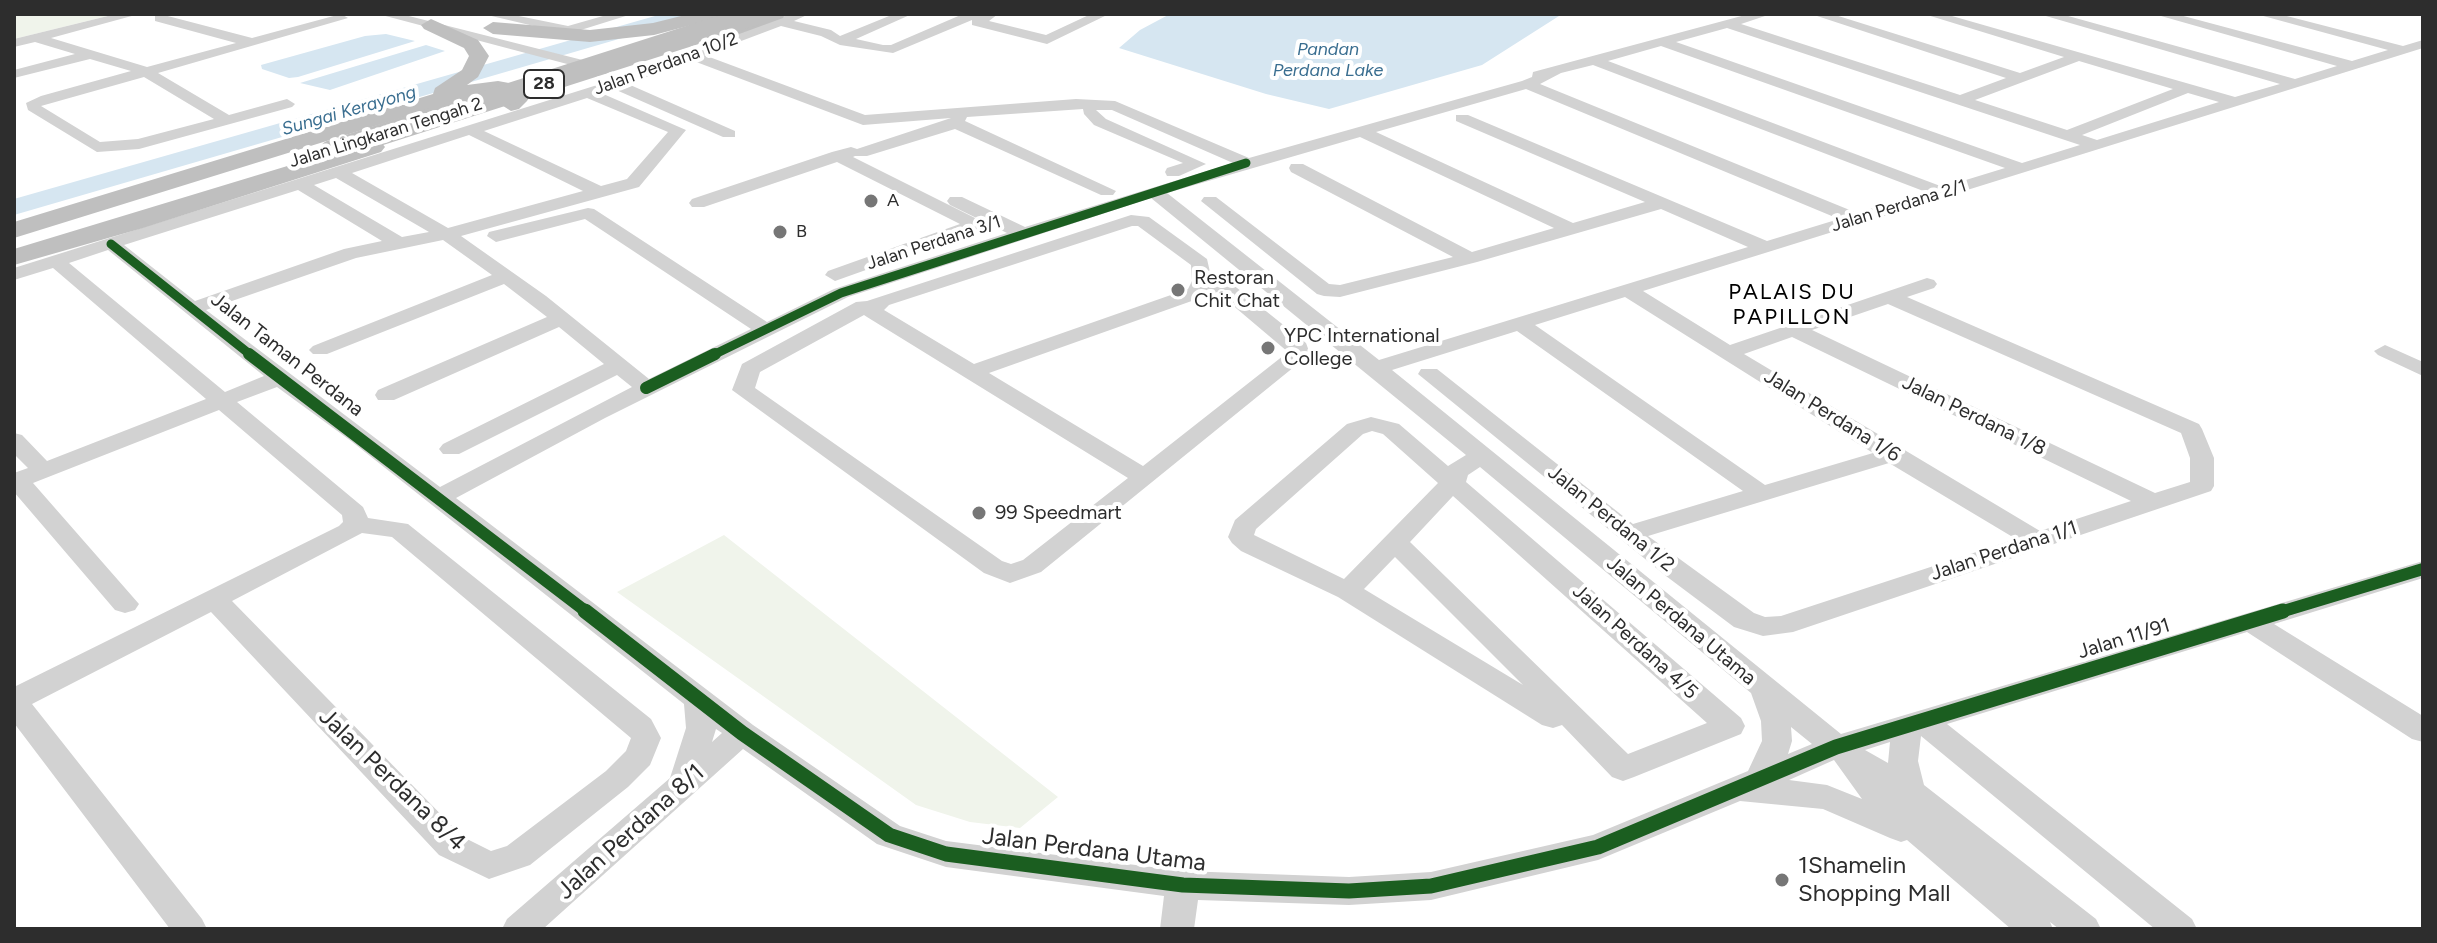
<!DOCTYPE html>
<html>
<head>
<meta charset="utf-8">
<style>
	body { margin:0 }
	#map { position:relative; width:2437px; height:943px; overflow:hidden; background:#fff; font-family:Figtree,sans-serif }
	canvas { display:block }
	.frame { position:absolute; inset:0; border:16px solid #2d2d2d; pointer-events:none }
</style>
</head>
<body>
<div id="map">
<canvas width="2437" height="943"></canvas>
<div class="frame"></div>
</div>
<script>
const c = document.querySelector('canvas').getContext('2d');
c.lineJoin = 'round';
function fill(path, color) {
  c.fillStyle = color;
  c.fill(path, 'evenodd');
}
function toPath(rows) {
  const path = new Path2D();
  for (const r of rows) {
    path.moveTo(r[0], r[1]);
    for (let i = 2; i < r.length; i += 2) path.lineTo(r[i], r[i + 1]);
  }
  return path;
}
function trace(path, color, width, dash) {
  c.strokeStyle = color;
  c.lineWidth = width;
  c.lineCap = dash ? 'butt' : 'round';
  c.setLineDash(dash || []);
  c.stroke(path);
}
function label(font, color, halo, rows, align = 'center') {
  c.font = font + ' Figtree,sans-serif';
  c.lineWidth = 8;
  c.setLineDash([]);
  c.textBaseline = 'middle';
  c.strokeStyle = halo;
  c.fillStyle = color;
  for (const [text, x, y, turn = 0] of rows) {
    c.save();
    c.translate(x, y);
    c.rotate((+turn || 0) * Math.PI / 180);
    c.textAlign = isNaN(turn) ? turn : align;
    if (halo) c.strokeText(text, 0, 0);
    c.fillText(text, 0, 0);
    c.restore();
  }
}
const green = toPath([
	[14,14,116,14,14,39],
	[724,535,1058,797,1020,828,970,822,916,805,617,592]
]);
const water = toPath([
	[1170,14,1557,14,1559,16,1482,65,1329,109,1266,94,1119,48,1140,30],
	[386,34,415,41,298,77,289,78,262,69,261,65,365,36],
	[426,45,445,51,330,90,300,83]
]);
const river = toPath([
	[662,14,694,14,691,18,14,215,14,199,662,14]
]);
const minor = toPath([
	[116,14,139,14,51,38,147,67,236,43,155,21,155,15,160,14,252,38,341,14,348,18,158,73,229,115,287,99,295,104,292,107,139,149,97,152,28,110,26,103,41,96,131,71,90,59,14,78,14,70,75,54,35,42,14,47,14,39,116,14],
	[144,77,214,119,138,139,100,142,41,106,144,77],
	[378,14,401,14,610,67,612,70,605,74,378,14],
	[483,14,509,14,568,26,610,14,632,14,568,34,483,14],
	[790,14,809,14,794,21,831,30,840,36,894,14,912,14,856,39,883,45,891,45,963,14,998,14,989,21,1046,35,1091,14,1109,14,1047,44,972,25,972,20,893,53,840,45,821,36,781,26,704,55,865,115,1076,99,1115,101,1249,158,1522,81,1532,77,1533,72,1749,14,1771,14,1741,24,1960,95,2006,78,1811,14,1832,14,2020,73,2064,57,1924,14,1945,14,2235,97,2280,84,2039,14,2061,14,2295,79,2337,66,2154,14,2176,14,2352,61,2388,50,2256,14,2279,14,2403,46,2423,40,2423,48,1643,291,1730,345,1927,278,1934,280,1937,284,1934,288,1907,297,2199,424,2202,429,2214,458,2214,486,2211,491,1793,632,1763,636,1734,627,1666,576,1418,374,1421,369,1437,369,1633,524,1743,491,1517,331,1392,370,1841,734,2423,561,2423,578,2274,624,2423,716,2423,742,2412,739,2247,632,1947,724,2192,919,2197,929,2155,929,1921,736,1918,761,1924,785,2096,919,2101,929,2059,929,2050,922,2053,929,2011,929,1907,840,1901,842,1890,838,1823,809,1740,801,1598,860,1431,900,1349,905,1198,900,1194,929,1160,929,1164,896,946,867,877,844,743,749,543,929,502,929,507,919,670,778,686,728,684,704,351,441,277,387,237,402,363,507,368,518,408,524,651,719,661,738,650,765,628,787,530,865,489,879,439,855,211,612,32,704,202,919,207,929,170,929,14,723,14,687,339,526,343,522,342,515,219,410,33,483,139,604,135,610,125,613,115,610,14,492,14,473,28,468,14,454,14,433,22,435,47,461,206,399,53,268,14,280,14,268,610,81,790,14],
	[1727,28,2080,145,2022,163,1676,42,1727,28],
	[1661,46,2005,168,1943,187,1608,61,1661,46],
	[691,60,863,125,951,118,857,149,851,147,832,152,692,199,689,203,692,207,704,207,837,162,960,224,828,271,825,275,835,281,978,230,981,226,977,219,853,157,855,156,867,156,955,129,1101,195,1113,195,1116,191,965,121,967,117,1083,109,1084,114,1094,125,1183,163,1167,168,1165,172,1167,176,1179,176,1206,164,1106,119,1096,110,1112,110,1233,163,1025,227,962,197,950,197,947,201,950,205,1007,233,834,289,767,322,594,209,588,208,489,232,487,236,496,242,585,219,751,329,649,379,546,296,461,236,639,187,686,130,601,93,614,89,723,137,735,137,735,131,628,84,691,60],
	[2079,61,2173,89,2067,130,1975,100,2079,61],
	[1593,65,1926,192,1857,213,1540,84,1561,73,1593,65],
	[1526,89,1839,219,1767,241,1468,115,1456,115,1456,121,1645,202,1573,223,1376,132,1526,89],
	[2188,93,2219,102,2097,140,2082,135,2188,93],
	[587,98,668,132,627,179,601,186,484,131,587,98],
	[469,135,583,191,448,228,352,173,469,135],
	[1360,137,1554,228,1472,252,1303,164,1291,164,1289,168,1291,172,1453,257,1340,285,1329,284,1216,197,1204,197,1201,201,1317,294,1324,296,1340,297,1477,262,1661,209,1748,247,1379,360,1167,193,1360,137],
	[336,178,429,232,402,237,314,185,336,178],
	[298,190,382,241,344,249,195,301,124,245,298,190],
	[1151,198,1466,455,1448,466,1399,424,1371,417,1347,424,1235,520,1228,537,1232,543,1241,551,1338,597,1542,725,1553,728,1562,725,1612,777,1623,781,1634,777,1741,734,1745,726,1741,718,1466,482,1468,475,1480,467,1751,693,1761,721,1762,741,1748,771,1593,835,1431,872,1349,877,1183,871,946,841,900,826,753,725,456,498,605,418,848,297,1151,198],
	[443,240,492,275,313,346,309,350,313,354,327,354,504,284,547,317,378,390,375,395,378,400,394,400,559,327,604,364,443,444,439,449,443,454,459,454,617,375,632,387,440,487,206,310,356,258,443,240],
	[108,250,264,376,225,392,69,263,108,250],
	[1625,297,1873,453,1765,485,1535,325,1625,297],
	[1888,304,2181,433,2190,458,2190,482,2155,493,1812,330,1888,304],
	[1792,337,2131,501,2040,531,1744,354,1792,337],
	[1372,431,1383,434,1438,483,1344,579,1254,535,1256,529,1363,434,1372,431],
	[1889,463,2016,539,1781,616,1765,617,1754,613,1648,536,1889,463],
	[1453,496,1707,723,1628,754,1410,542,1453,496],
	[362,533,392,537,631,738,626,751,606,771,507,846,491,851,463,837,232,601,362,533],
	[1395,557,1523,685,1364,589,1395,557],
	[1791,727,1812,744,1788,754,1792,741,1791,727],
	[716,729,722,733,712,742,716,729],
	[1890,742,1888,763,1865,750,1890,742],
	[1834,760,1862,799,1827,785,1789,780,1834,760],
	[1131,215,1149,217,1207,259,1212,281,1227,280,1306,343,1310,354,1041,572,1010,583,984,573,732,390,742,364,856,302,867,301,1131,215],
	[1132,226,1138,226,1191,265,1192,281,1188,289,974,364,884,310,889,305,1132,226],
	[1217,292,1288,352,1143,466,989,373,1217,292],
	[864,315,867,317,1128,478,1023,560,1011,564,1002,561,755,388,760,372,864,315],
	[2385,345,2423,362,2423,376,2378,355,2374,351,2385,345]
]);
const highway = toPath([
	[689,14,720,14,718,18,654,35,590,42,493,34,483,28,493,22,590,30,653,23,689,14],
	[758,14,785,14,783,18,731,37,724,39,714,33,717,29,758,14],
	[431,19,478,40,489,56,478,77,467,85,498,81,520,85,530,96,527,101,519,109,511,111,500,104,505,95,462,99,14,238,14,222,433,94,435,88,462,70,469,56,464,48,424,29,421,25,431,19],
	[373,140,381,142,385,147,381,152,143,228,14,265,14,249,373,140]
]);
const highwayBridge = toPath([
	[330,151,758,14]
]);
const cyclewayFar2 = toPath([
	[111,244,252,356],
	[711,356,841,293,1246,163]
]);
const cyclewayFar1 = toPath([
	[249,354,588,613],
	[646,388,715,354],
	[2277,613,2423,569]
]);
const cycleway = toPath([
	[585,611,742,733,889,835,946,854,1183,885,1349,891,1431,886,1598,847,1836,747,2283,611]
]);
const markers = [
	[871,201,8,"#767676"],
	[780,232,8,"#767676"],
	[1178,290,8,"#767676"],
	[1268,348,8,"#767676"],
	[979,513,8,"#767676"],
	[1782,880,8,"#767676"]
];
const farWaternames = [
	["Pandan",1328,50],
	["Perdana Lake",1328,71],
	["Sungai Kerayong",349,111,-16]
];
const farStreetnames = [
	["Jalan Perdana 10/2",666,64,-20],
	["Jalan Lingkaran Tengah 2",386,133,-17],
	["Jalan Perdana 2/1",1899,206,-17],
	["Jalan Perdana 3/1",934,243,-18]
];
const shields = [
	[544,84,40]
];
const shieldNames = [
	["28",544,84]
];
const farPoinames = [
	["A",887,201],
	["B",796,232]
];
const poiNames = [
	["Restoran",1194,278],
	["Chit Chat",1194,301],
	["YPC International",1284,336],
	["College",1284,359],
	["99 Speedmart",995,513]
];
const streetNames = [
	["Jalan Taman Perdana",287,355,38],
	["Jalan Perdana 1/6",1832,416,32],
	["Jalan Perdana 1/8",1974,416,26],
	["Jalan Perdana 1/2",1611,519,39],
	["Jalan Perdana 1/1",2004,551,-18],
	["Jalan Perdana Utama",1681,621,40],
	["Jalan 11/91",2124,639,-17],
	["Jalan Perdana 4/5",1635,642,42]
];
const neighbourhoodNames = [
	["PALAIS DU",1792,293],
	["PAPILLON",1792,318]
];
const nearStreetnames = [
	["Jalan Perdana 8/4",392,780,44],
	["Jalan Perdana 8/1",631,832,-42],
	["Jalan Perdana Utama",1094,850,7]
];
const nearPoinames = [
	["1Shamelin",1798,866],
	["Shopping Mall",1798,894]
];
fill(green, '#f0f4eb');
fill(water, '#d6e6f1');
fill(river, '#d6e6f1');
fill(minor, '#d2d2d2');
fill(highway, '#bfbfbf');
trace(highwayBridge, '#bfbfbf', 21);
trace(cyclewayFar2, '#1b5e20', 9);
trace(cyclewayFar1, '#1b5e20', 12);
trace(cycleway, '#1b5e20', 15);
for (const [x, y, r, color] of markers) {
  const dot = new Path2D();
  dot.arc(x, y, r, 0, 2 * Math.PI);
  c.fillStyle = color;
  c.fill(dot);
  trace(dot, '#fff', 3);
}
label('italic 18px', '#3a6e90', '#fff', farWaternames);
label('18px', '#2d2d2d', '#fff', farStreetnames);
for (const [x, y, w] of shields) {
  const box = new Path2D();
  box.roundRect(x - w / 2, y - 14, w, 28, 6);
  c.fillStyle = '#fff';
  c.fill(box);
  trace(box, '#2d2d2d', 2);
}
label('bold 18px', '#2d2d2d', null, shieldNames);
label('18px', '#2d2d2d', '#fff', farPoinames, 'left');
label('20px', '#2d2d2d', '#fff', poiNames, 'left');
label('20px', '#2d2d2d', '#fff', streetNames);
c.letterSpacing = '2px';
label('22px', '#000', '#fff', neighbourhoodNames);
c.letterSpacing = '0px';
label('24px', '#2d2d2d', '#fff', nearStreetnames);
label('24px', '#2d2d2d', '#fff', nearPoinames, 'left');
</script>
</body>
</html>
